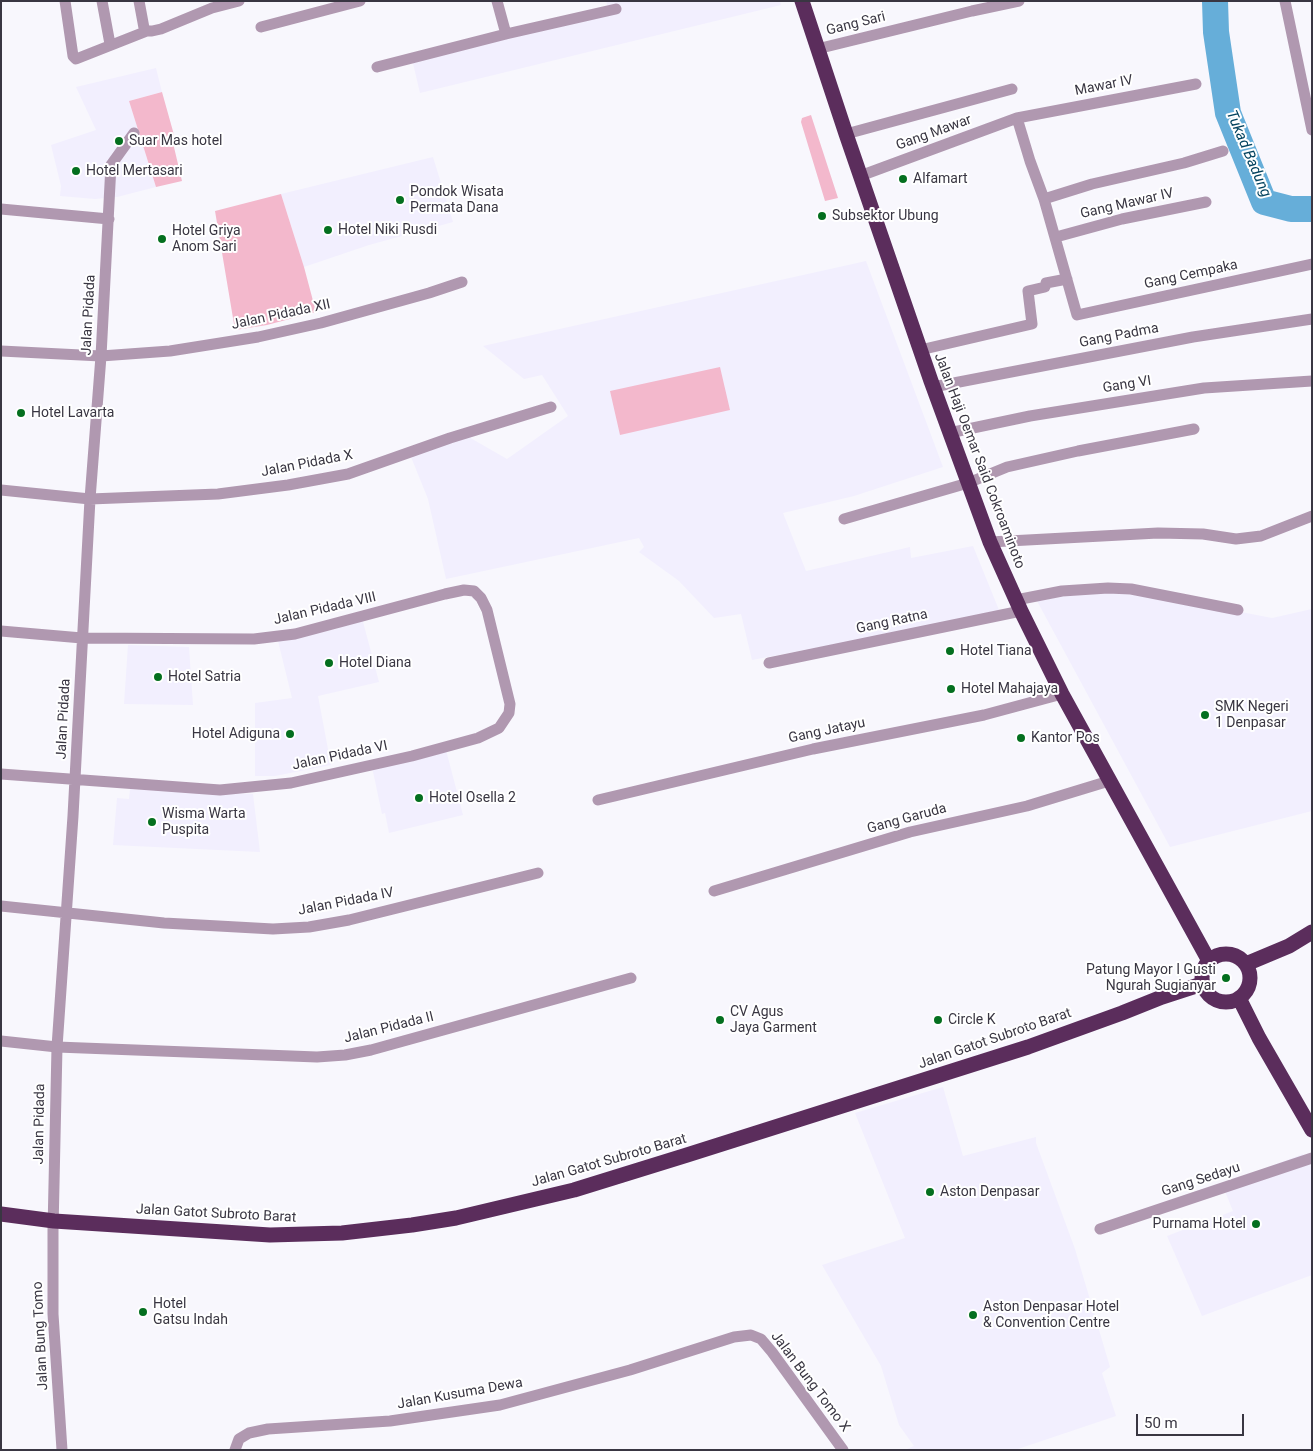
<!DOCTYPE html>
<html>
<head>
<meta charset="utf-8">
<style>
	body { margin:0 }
	#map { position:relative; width:1313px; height:1451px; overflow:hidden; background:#f8f7fd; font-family:Roboto,sans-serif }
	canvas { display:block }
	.frame { position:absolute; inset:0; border:2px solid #393642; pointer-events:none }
	.scale { position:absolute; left:1136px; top:1414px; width:108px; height:22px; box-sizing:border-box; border:2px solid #393642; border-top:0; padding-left:6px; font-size:15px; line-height:18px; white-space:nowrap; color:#393642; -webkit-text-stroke:4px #fff; paint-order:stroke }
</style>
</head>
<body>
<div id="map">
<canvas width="1313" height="1451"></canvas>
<div class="frame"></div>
<div class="scale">50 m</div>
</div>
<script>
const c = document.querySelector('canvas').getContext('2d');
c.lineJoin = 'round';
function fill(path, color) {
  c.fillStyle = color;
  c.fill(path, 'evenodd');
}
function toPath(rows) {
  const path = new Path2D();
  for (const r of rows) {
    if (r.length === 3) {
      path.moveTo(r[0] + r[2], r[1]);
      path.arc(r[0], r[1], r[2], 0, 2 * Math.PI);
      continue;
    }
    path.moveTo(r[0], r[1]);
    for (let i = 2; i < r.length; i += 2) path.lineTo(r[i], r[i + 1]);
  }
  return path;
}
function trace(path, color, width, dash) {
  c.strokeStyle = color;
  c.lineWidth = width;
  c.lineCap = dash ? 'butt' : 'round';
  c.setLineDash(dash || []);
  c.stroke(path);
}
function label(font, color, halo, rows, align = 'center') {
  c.font = font + ' Roboto,sans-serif';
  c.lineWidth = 4;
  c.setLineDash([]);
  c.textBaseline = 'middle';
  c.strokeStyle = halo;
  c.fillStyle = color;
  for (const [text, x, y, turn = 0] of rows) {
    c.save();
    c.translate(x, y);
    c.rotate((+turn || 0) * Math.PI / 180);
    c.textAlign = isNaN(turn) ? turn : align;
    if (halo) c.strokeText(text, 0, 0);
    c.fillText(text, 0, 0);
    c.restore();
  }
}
const built = toPath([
	[606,1,780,1,781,5,420,93,412,59,609,11],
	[156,68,162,92,129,101,156,187,117,197,95,199,60,196,61,186,51,145,96,130,76,87],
	[433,157,453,222,369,245,304,267,281,194],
	[866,261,943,467,854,496,783,513,806,571,910,547,911,558,973,546,999,610,921,628,752,660,741,614,714,618,679,581,639,552,644,547,639,538,446,579,428,499,411,457,467,436,507,459,568,416,542,375,524,379,483,346],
	[1102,590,1138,592,1272,618,1312,609,1312,811,1170,847,1037,601],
	[362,618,379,682,318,696,331,765,275,776,255,776,255,703,292,698,278,641,336,629],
	[128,645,189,647,193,705,124,704],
	[446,750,463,815,389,833,385,813,382,814,372,767],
	[130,789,253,794,260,852,113,845,117,798,129,799],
	[943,1087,963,1156,1036,1137,1036,1143,1075,1249,1110,1367,1102,1373,1116,1416,1015,1450,905,1450,914,1446,899,1425,881,1366,822,1265,905,1238,855,1113],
	[1303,1154,1312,1168,1312,1275,1202,1316,1167,1236,1233,1211,1222,1184]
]);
const green = toPath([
	[162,92,176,142,173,143,182,181,156,187,129,101],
	[811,115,838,198,825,201,801,122,802,118],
	[281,194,304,267,316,312,267,325,235,330,215,211],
	[720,367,730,410,620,435,610,391]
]);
const river = toPath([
	[1215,1,1216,32,1228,113,1264,202,1291,209,1312,209]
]);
const street = toPath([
	[65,1,73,56,76,59,147,31],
	[102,1,110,44],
	[139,1,144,28,147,31,152,31,161,29,212,8,239,1],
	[497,1,506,34],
	[1285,1,1312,130],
	[261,27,360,1],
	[817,49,972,11,1019,1],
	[377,67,506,34,616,9],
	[1017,118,1030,161,1044,199,1077,315,1312,264],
	[846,134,1012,89],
	[860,176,1017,118,1196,84],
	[1044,199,1092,184,1184,163,1223,151],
	[1,209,109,219],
	[1056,237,1122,219,1206,202],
	[920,350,1032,324,1028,291,1045,287,1046,283,1067,279],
	[1,351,101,356,170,351,258,337,321,323,429,293,462,282],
	[933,387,1193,337,1312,319],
	[949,433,1030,416,1204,388,1312,381],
	[1,490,90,499,218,494,288,485,348,474,450,438,551,407],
	[844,519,968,483,1007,467,1078,451,1194,429],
	[990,542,1158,533,1203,534,1236,539,1261,536,1312,516],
	[1016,600,1062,591,1108,588,1131,589,1238,610],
	[1,631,82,638,254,639,295,634,445,594,464,590,474,591,481,598,487,610,510,704,509,713,499,728,478,738,412,756,291,783,220,790,1,774],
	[769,663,1021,611],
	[598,800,813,749,984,715,1062,694],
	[714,891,910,832,1027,806,1109,781],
	[1,906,164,923,273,929,309,927,349,920,538,873],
	[1,1041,57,1047,317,1057,345,1055,371,1050,631,978],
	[1100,1229,1312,1158],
	[62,1450,53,1314,53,1230,57,1047,73,816,90,499,101,356,111,165,134,133],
	[235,1450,239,1439,249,1433,268,1429,390,1421,500,1405,630,1370,734,1337,751,1335,761,1339,772,1352,843,1450]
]);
const highway = toPath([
	[802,1,846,134,931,381,990,542,1021,611,1062,694,1209,961],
	[1226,978,24],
	[1246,964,1289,946,1312,932],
	[1239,998,1259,1038,1312,1130],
	[1,1214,54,1221,270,1235,342,1233,412,1225,456,1218,574,1190,687,1155,1028,1047,1122,1013,1162,997,1202,984]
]);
const markers = [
	[119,141,5,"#046f1f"],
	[76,171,5,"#046f1f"],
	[903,179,5,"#046f1f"],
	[400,200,5,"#046f1f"],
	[822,216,5,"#046f1f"],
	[328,230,5,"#046f1f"],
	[162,239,5,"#046f1f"],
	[21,413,5,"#046f1f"],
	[950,651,5,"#046f1f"],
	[329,663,5,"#046f1f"],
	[158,677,5,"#046f1f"],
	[951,689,5,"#046f1f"],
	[1205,715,5,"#046f1f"],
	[290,734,5,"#046f1f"],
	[1021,738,5,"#046f1f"],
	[419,798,5,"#046f1f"],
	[152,822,5,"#046f1f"],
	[1226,978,5,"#046f1f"],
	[720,1020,5,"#046f1f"],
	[938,1020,5,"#046f1f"],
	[930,1192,5,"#046f1f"],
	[1256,1224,5,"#046f1f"],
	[143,1312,5,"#046f1f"],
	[973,1315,5,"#046f1f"]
];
const streetNames = [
	["Gang Sari",856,24,-14],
	["Mawar IV",1104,86,-11],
	["Gang Mawar",934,133,-20],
	["Gang Mawar IV",1127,204,-13],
	["Gang Cempaka",1191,275,-12],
	["Jalan Pidada",89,315,-87],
	["Jalan Pidada XII",281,315,-12],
	["Gang Padma",1119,336,-11],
	["Gang VI",1127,385,-9],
	["Jalan Haji Oemar Said Cokroaminoto",979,461,69],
	["Jalan Pidada X",307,464,-11],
	["Jalan Pidada VIII",325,609,-13],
	["Gang Ratna",892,622,-12],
	["Jalan Pidada",64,719,-87],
	["Gang Jatayu",827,731,-12],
	["Jalan Pidada VI",340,756,-12],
	["Gang Garuda",907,819,-15],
	["Jalan Pidada IV",346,902,-11],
	["Jalan Pidada II",389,1028,-14],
	["Jalan Gatot Subroto Barat",995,1039,-19],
	["Jalan Pidada",40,1124,-89],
	["Jalan Gatot Subroto Barat",609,1161,-16],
	["Gang Sedayu",1201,1180,-18],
	["Jalan Gatot Subroto Barat",216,1214,3],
	["Jalan Bung Tomo",41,1336,-93],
	["Jalan Bung Tomo X",810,1382,53],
	["Jalan Kusuma Dewa",460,1394,-10]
];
const poiNames = [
	["Suar Mas hotel",129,141],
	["Hotel Mertasari",86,171],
	["Alfamart",913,179],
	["Pondok Wisata",410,192],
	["Permata Dana",410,208],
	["Subsektor Ubung",832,216],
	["Hotel Niki Rusdi",338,230],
	["Hotel Griya",172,231],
	["Anom Sari",172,247],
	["Hotel Lavarta",31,413],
	["Hotel Tiana",960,651],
	["Hotel Diana",339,663],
	["Hotel Satria",168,677],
	["Hotel Mahajaya",961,689],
	["SMK Negeri",1215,707],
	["1 Denpasar",1215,723],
	["Hotel Adiguna",280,734,"right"],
	["Kantor Pos",1031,738],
	["Hotel Osella 2",429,798],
	["Wisma Warta",162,814],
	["Puspita",162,830],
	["Patung Mayor I Gusti",1216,970,"right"],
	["Ngurah Sugianyar",1216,986,"right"],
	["CV Agus",730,1012],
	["Jaya Garment",730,1028],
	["Circle K",948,1020],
	["Aston Denpasar",940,1192],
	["Purnama Hotel",1246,1224,"right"],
	["Hotel",153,1304],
	["Gatsu Indah",153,1320],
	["Aston Denpasar Hotel",983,1307],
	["& Convention Centre",983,1323]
];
const waterNames = [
	["Tukad Badung",1248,154,67]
];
fill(built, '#f2effe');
fill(green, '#f3b8cc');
trace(river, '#66aed9', 26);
trace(street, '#b098b0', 11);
trace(highway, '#5b2d5c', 15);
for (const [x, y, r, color] of markers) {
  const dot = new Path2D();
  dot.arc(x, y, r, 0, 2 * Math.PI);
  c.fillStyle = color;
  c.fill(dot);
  trace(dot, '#fff', 2);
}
label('14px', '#393642', '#fff', streetNames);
label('14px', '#393642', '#fff', poiNames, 'left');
label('italic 15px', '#02425e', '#fff', waterNames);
</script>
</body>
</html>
